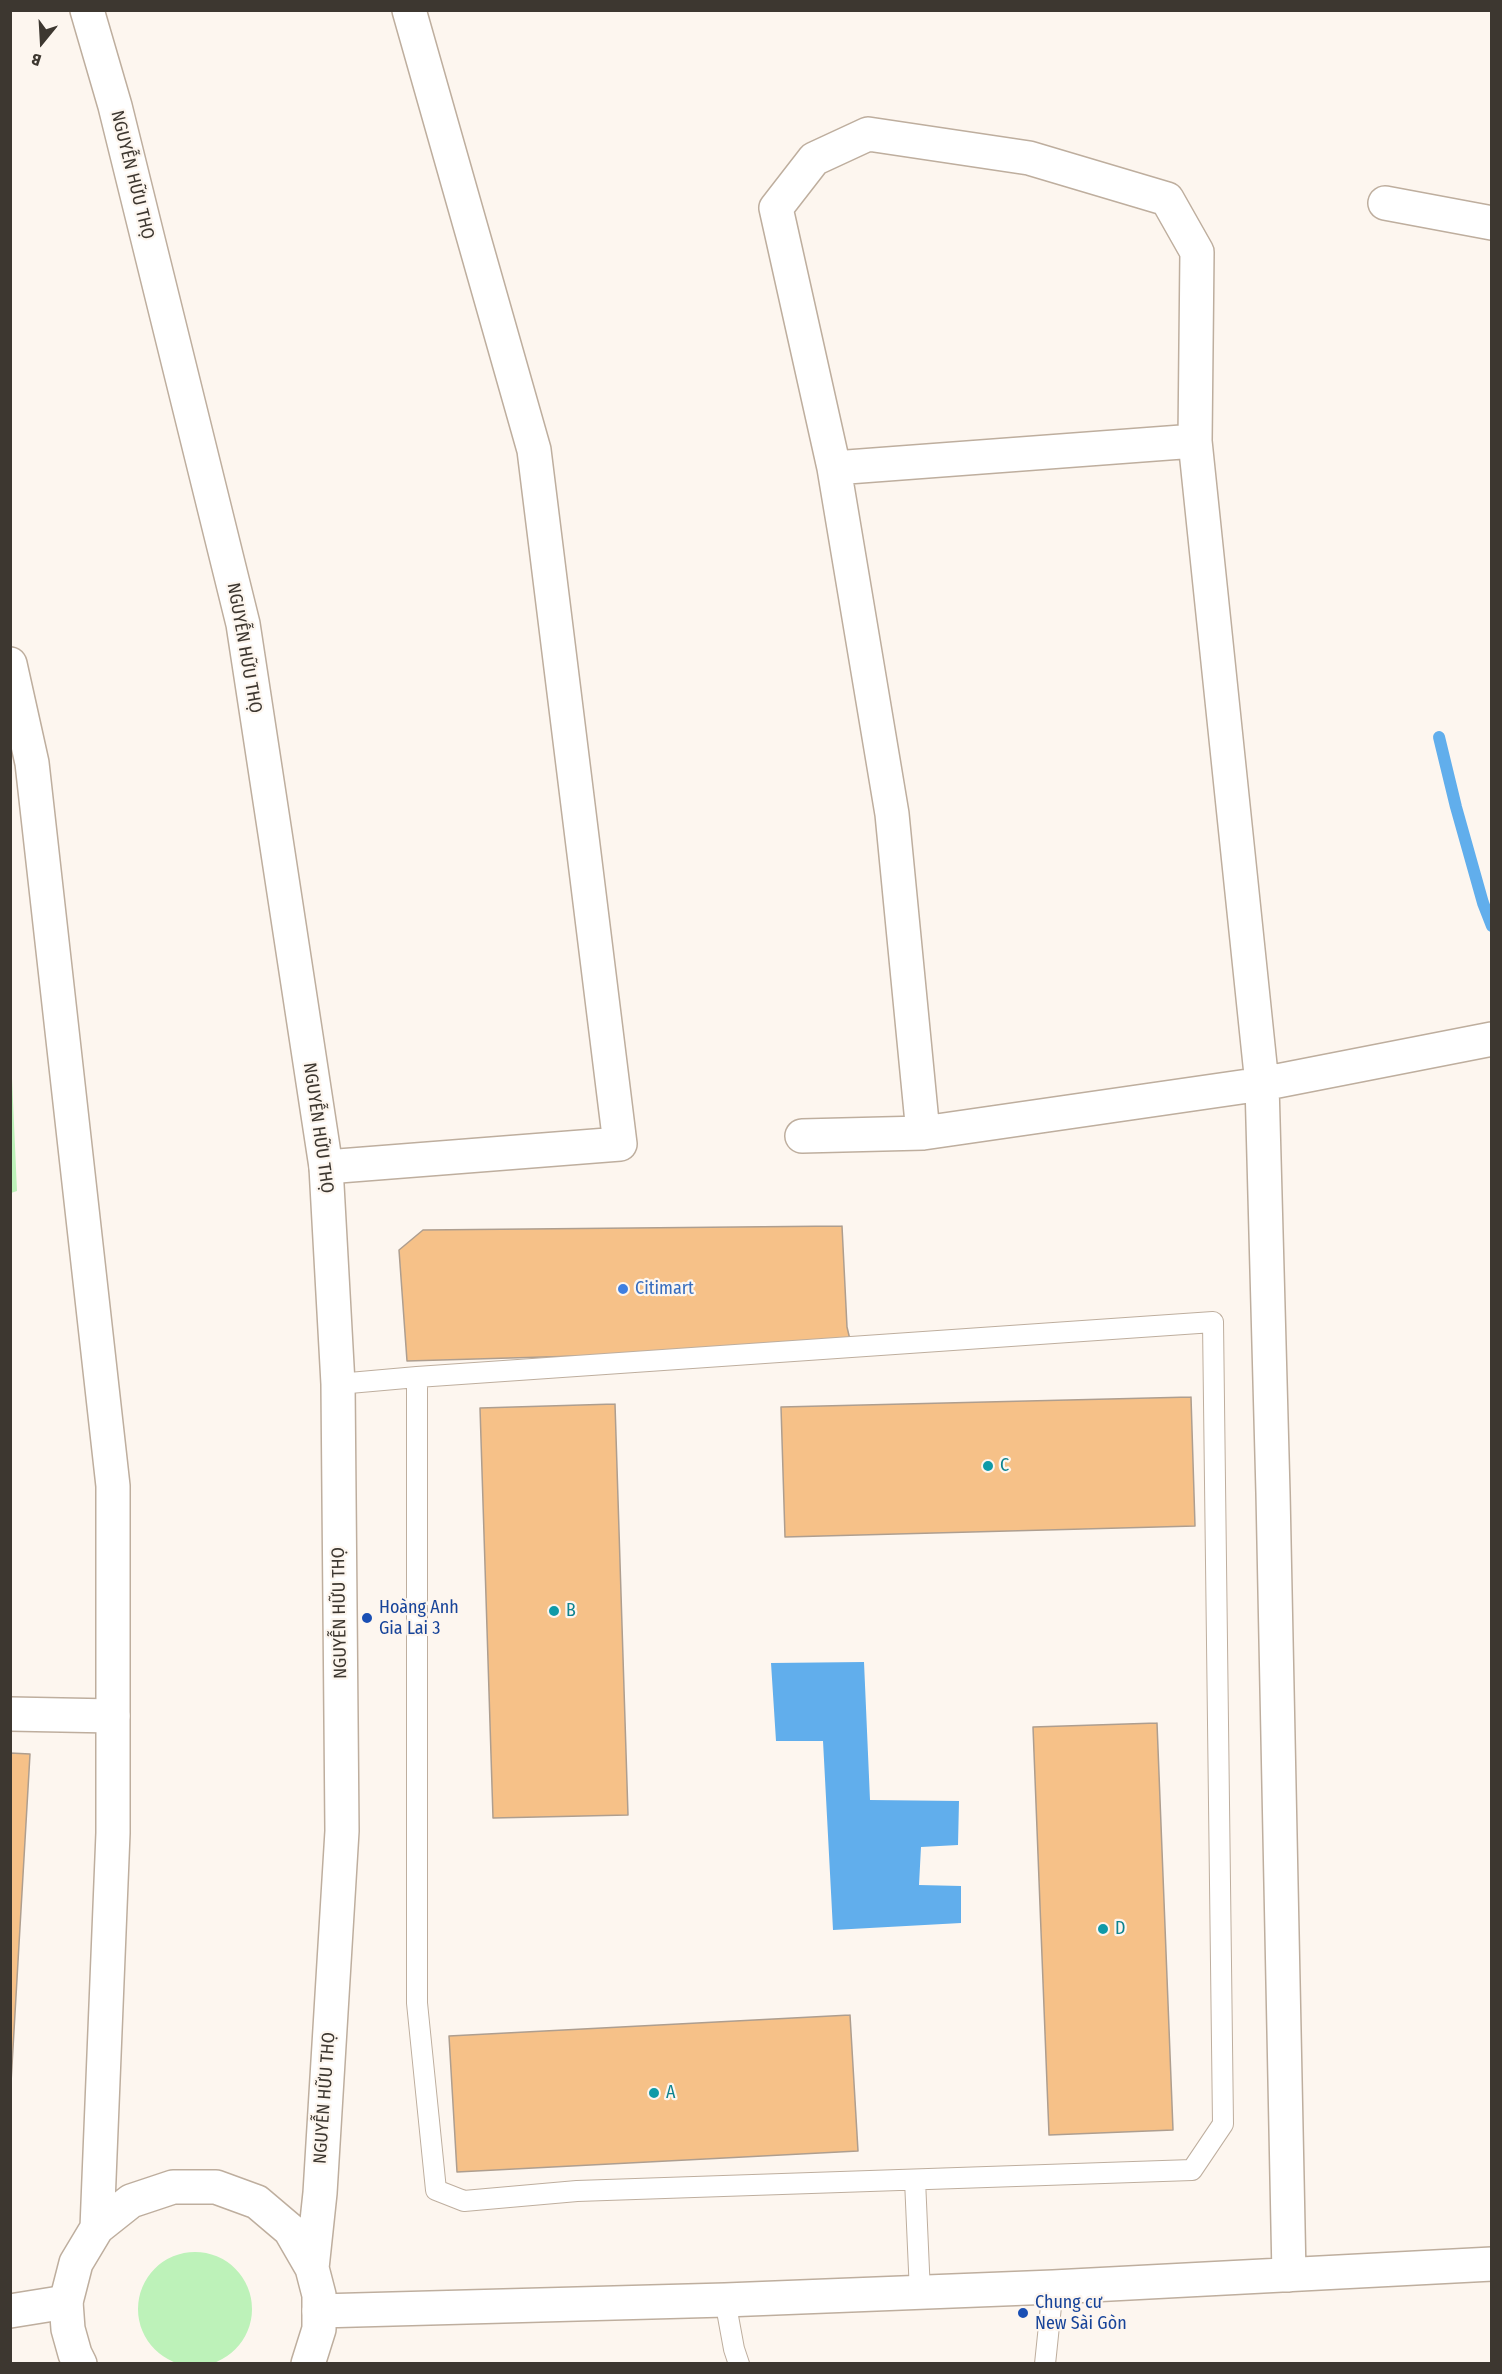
<!DOCTYPE html>
<html>
<head>
<meta charset="utf-8">
<style>
	body { margin:0 }
	#map { position:relative; width:1502px; height:2374px; overflow:hidden; background:#fdf6ef; font-family:"Fira Sans Condensed",sans-serif }
	canvas { display:block }
	.frame { position:absolute; inset:0; border:12px solid #3d3730; pointer-events:none }
	.north { position:absolute; left:12px; top:12px; width:60px; height:60px; -webkit-text-stroke:4px #fdf6ef; paint-order:stroke; rotate:198deg; font-size:16px; font-weight:700; line-height:24px; text-align:center; color:#3d3730 }
	.north::after { content:''; display:block; margin:auto; width:21px; height:27px; background:#3d3730; clip-path:polygon(50% 0,100% 100%,50% 72%,0 100%) }
</style>
</head>
<body>
<div id="map">
<canvas width="1502" height="2374"></canvas>
<div class="frame"></div>
<div class="north">B</div>
</div>
<script>
const c = document.querySelector('canvas').getContext('2d');
c.lineJoin = 'round';
function fill(path, color) {
  c.fillStyle = color;
  c.fill(path, 'evenodd');
}
function toPath(rows) {
  const path = new Path2D();
  for (const r of rows) {
    if (r.length === 3) {
      path.moveTo(r[0] + r[2], r[1]);
      path.arc(r[0], r[1], r[2], 0, 2 * Math.PI);
      continue;
    }
    path.moveTo(r[0], r[1]);
    for (let i = 2; i < r.length; i += 2) path.lineTo(r[i], r[i + 1]);
  }
  return path;
}
function trace(path, color, width, dash) {
  c.strokeStyle = color;
  c.lineWidth = width;
  c.lineCap = dash ? 'butt' : 'round';
  c.setLineDash(dash || []);
  c.stroke(path);
}
function label(font, color, halo, rows, align = 'center') {
  c.font = font + ' "Fira Sans Condensed",sans-serif';
  c.lineWidth = 4.5;
  c.setLineDash([]);
  c.textBaseline = 'middle';
  c.strokeStyle = halo;
  c.fillStyle = color;
  for (const [text, x, y, turn = 0] of rows) {
    c.save();
    c.translate(x, y);
    c.rotate((+turn || 0) * Math.PI / 180);
    c.textAlign = isNaN(turn) ? turn : align;
    if (halo) c.strokeText(text, 0, 0);
    c.fillText(text, 0, 0);
    c.restore();
  }
}
const green = toPath([
	[11,1056,17,1191,11,1193,10,1193],
	[195,2309,57]
]);
const water = toPath([
	[864,1662,870,1800,959,1801,958,1845,921,1847,919,1885,961,1886,961,1923,833,1930,823,1741,776,1741,771,1663]
]);
const stream = toPath([
	[1439,737,1456,807,1483,903,1492,926]
]);
const building = toPath([
	[842,1226,847,1327,852,1348,407,1361,399,1250,423,1230,842,1226],
	[1191,1397,1195,1526,785,1537,781,1407,1191,1397],
	[615,1404,628,1815,493,1818,480,1408,615,1404],
	[1157,1723,1173,2130,1049,2135,1033,1727,1157,1723],
	[10,1753,30,1754,10,2100,10,1753],
	[850,2015,858,2151,457,2172,449,2036,850,2015]
]);
const service = toPath([
	[338,1384,417,1377,1213,1322,1223,2124,1192,2170,577,2191,464,2201,436,2190,417,2003,417,1377],
	[915,2180,920,2293],
	[725,2300,734,2349,739,2364],
	[1045,2364,1053,2287]
]);
const minor = toPath([
	[1385,203,1492,223],
	[834,468,1195,441],
	[923,1133,892,814,834,468,776,208,814,159,868,134,1029,158,1167,199,1197,252,1195,441,1262,1084,1273,1493,1289,2275],
	[802,1136,923,1133,1262,1084,1492,1039],
	[326,1167,620,1144,534,450,409,10],
	[10,1714,113,1716],
	[10,2311,66,2302],
	[319,2311,725,2300,1053,2287,1492,2264]
]);
const primary = toPath([
	[87,10,115,106,243,624,326,1167,338,1384,342,1831,320,2193,312,2268],
	[10,664,32,763,113,1486,113,1833,97,2228],
	[80,2364,75,2354,68,2329,66,2302,76,2263,97,2228,131,2201,173,2187,216,2187,257,2202,290,2230,312,2268,319,2295,319,2329,308,2364]
]);
const markers = [
	[623,1289,6,"#3f7fe0"],
	[988,1466,6,"#0f9aa8"],
	[554,1611,6,"#0f9aa8"],
	[367,1618,6,"#1a4fb4"],
	[1103,1929,6,"#0f9aa8"],
	[654,2093,6,"#0f9aa8"],
	[1023,2313,6,"#1a4fb4"]
];
const streetNames = [
	["NGUYỄN HỮU THỌ",132,175,76],
	["NGUYỄN HỮU THỌ",244,648,80],
	["NGUYỄN HỮU THỌ",318,1128,82],
	["NGUYỄN HỮU THỌ",340,1613,-91],
	["NGUYỄN HỮU THỌ",325,2098,-86]
];
const shopNames = [
	["Citimart",635,1289]
];
const cultureNames = [
	["C",1000,1466],
	["B",566,1611],
	["D",1115,1929],
	["A",666,2093]
];
const transitNames = [
	["Hoàng Anh",379,1608],
	["Gia Lai 3",379,1629],
	["Chung cư",1035,2303],
	["New Sài Gòn",1035,2324]
];
fill(green, '#bdf2b9');
fill(water, '#61aeec');
trace(stream, '#61aeec', 12);
fill(building, '#f6c188');
trace(building, '#ae9e8f', 1.5);
trace(service, '#beae9e', 22);
trace(minor, '#beae9e', 36);
trace(primary, '#beae9e', 36);
trace(service, '#fff', 20);
trace(minor, '#fff', 33);
trace(primary, '#fff', 33);
for (const [x, y, r, color] of markers) {
  const dot = new Path2D();
  dot.arc(x, y, r, 0, 2 * Math.PI);
  c.fillStyle = color;
  c.fill(dot);
  trace(dot, '#fdf6ef', 2);
}
label('18px', '#3d3730', '#fdf6ef', streetNames);
label('18px', '#366cbe', '#fdf6ef', shopNames, 'left');
label('18px', '#0d838f', '#fdf6ef', cultureNames, 'left');
label('18px', '#164399', '#fdf6ef', transitNames, 'left');
</script>
</body>
</html>
